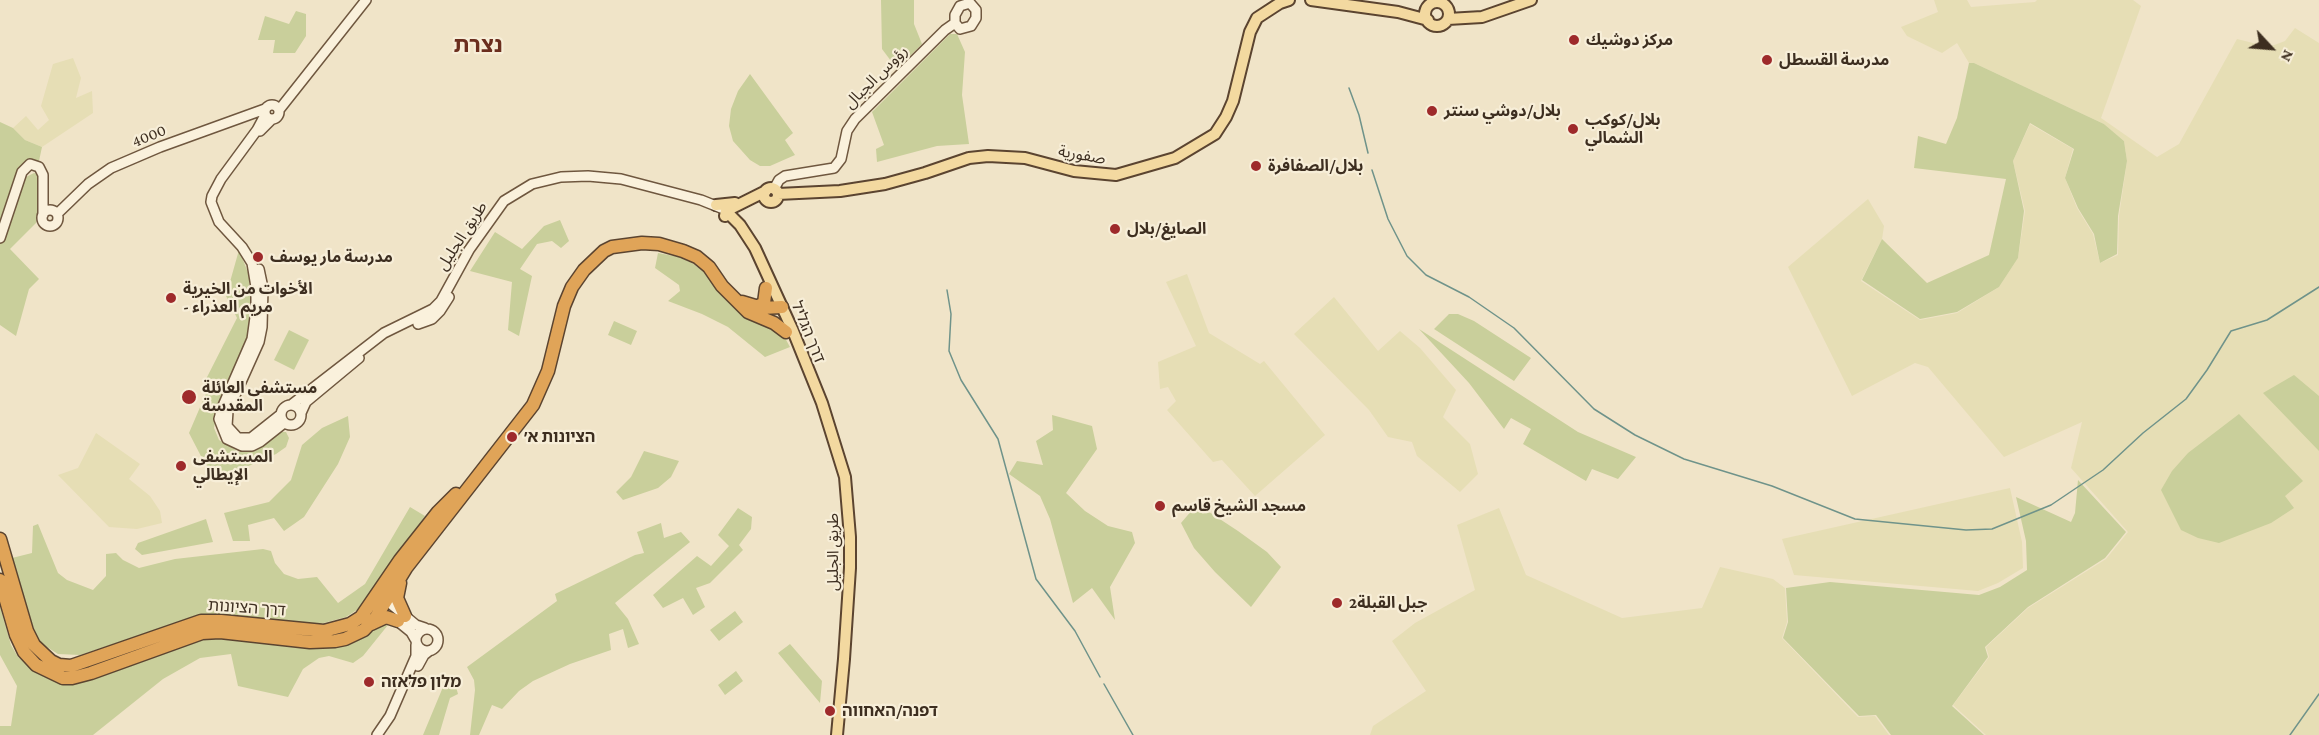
<!DOCTYPE html>
<html>
<head>
<meta charset="utf-8">
<style>
	body { margin:0 }
	#map { position:relative; width:2319px; height:735px; overflow:hidden; background:#f0e4c8; font-family:"Crimson Pro",serif }
	canvas { display:block }
	.north { position:absolute; left:2241px; top:18px; width:60px; height:60px; -webkit-text-stroke:4px #f7eed8; paint-order:stroke; rotate:116deg; font-size:16px; font-weight:700; line-height:24px; text-align:center; color:#3d2e20 }
	.north::after { content:''; display:block; margin:auto; width:21px; height:27px; background:#3d2e20; clip-path:polygon(50% 0,100% 100%,50% 72%,0 100%) }
</style>
</head>
<body>
<div id="map">
<canvas width="2319" height="735"></canvas>
<div class="north">N</div>
</div>
<script>
const c = document.querySelector('canvas').getContext('2d');
c.lineJoin = 'round';
function fill(path, color) {
  c.fillStyle = color;
  c.fill(path, 'evenodd');
}
function toPath(rows) {
  const path = new Path2D();
  for (const r of rows) {
    if (r.length === 3) {
      path.moveTo(r[0] + r[2], r[1]);
      path.arc(r[0], r[1], r[2], 0, 2 * Math.PI);
      continue;
    }
    path.moveTo(r[0], r[1]);
    for (let i = 2; i < r.length; i += 2) path.lineTo(r[i], r[i + 1]);
  }
  return path;
}
function trace(path, color, width, dash) {
  c.strokeStyle = color;
  c.lineWidth = width;
  c.lineCap = dash ? 'butt' : 'round';
  c.setLineDash(dash || []);
  c.stroke(path);
}
function label(font, color, halo, rows, align = 'center') {
  c.font = font + ' "Crimson Pro","Noto Sans Arabic","Noto Sans Hebrew",serif';
  c.lineWidth = 4.5;
  c.setLineDash([]);
  c.textBaseline = 'middle';
  c.strokeStyle = halo;
  c.fillStyle = color;
  for (const [text, x, y, turn = 0] of rows) {
    c.save();
    c.translate(x, y);
    c.rotate((+turn || 0) * Math.PI / 180);
    c.textAlign = isNaN(turn) ? turn : align;
    if (halo) c.strokeText(text, 0, 0);
    c.fillText(text, 0, 0);
    c.restore();
  }
}
const farmland = toPath([
	[1934,0,1967,0,1971,7,2035,2,2037,0,2133,0,2141,6,2101,118,2157,157,2179,144,2237,39,2269,47,2285,41,2295,28,2319,43,2319,735,1986,735,1953,705,1989,657,1986,647,2028,608,2106,559,2128,532,2071,468,2082,422,2004,457,1928,367,1915,363,1852,396,1788,267,1868,199,1884,226,1882,239,1861,281,1920,320,1957,313,1999,287,2018,258,2025,211,2013,161,2030,124,2073,149,2065,178,2077,208,2093,234,2100,263,2118,255,2119,216,2127,161,2124,141,2104,124,1974,63,1969,63,1957,43,1942,53,1907,36,1901,27,1938,12],
	[73,58,81,78,76,98,92,91,93,113,42,147,25,140,13,128,26,116,38,130,49,120,41,106,53,64],
	[1187,274,1209,333,1260,364,1264,361,1325,435,1255,496,1222,460,1213,462,1167,410,1176,401,1168,387,1160,389,1158,362,1196,346,1166,282],
	[1334,297,1378,351,1400,331,1420,348,1456,390,1443,417,1470,444,1478,474,1460,492,1417,456,1412,442,1388,437,1369,410,1294,334],
	[96,433,140,464,129,479,150,496,160,511,162,523,137,529,109,527,58,475,78,468],
	[2010,488,2022,542,2023,568,1998,583,1978,591,1794,575,1782,539],
	[1499,508,1526,575,1622,618,1702,608,1720,567,1773,579,1785,588,1787,622,1782,638,1858,717,1875,716,1889,735,1370,735,1373,726,1426,691,1392,641,1415,623,1475,590,1457,525]
]);
const green = toPath([
	[881,0,914,0,914,24,922,44,897,69,882,49],
	[296,11,306,14,306,36,295,53,273,53,275,40,258,40,265,16,289,24],
	[950,34,957,34,965,52,962,95,969,144,937,146,877,162,876,149,884,145,872,112],
	[1969,63,1974,63,2104,124,2124,141,2127,161,2118,216,2117,254,2100,263,2094,234,2078,208,2065,178,2074,149,2030,123,2013,161,2024,211,2018,258,1999,287,1957,312,1920,319,1862,280,1882,239,1927,283,1989,255,2006,179,1914,168,1918,136,1946,144,1957,118],
	[750,74,793,133,785,140,795,155,770,166,760,166,750,160,733,141,729,126,731,109,738,91],
	[0,122,13,128,25,140,42,147,39,161,31,160,21,166,3,221,0,225],
	[34,173,41,175,36,223,10,249,39,279,29,289,16,336,0,325,0,244,7,232,26,177],
	[560,220,569,241,561,248,552,241,537,244,520,269,532,276,519,336,508,330,512,282,470,271,495,232,522,249,544,226],
	[239,250,249,275,251,318,249,337,217,411,214,428,219,440,239,452,256,449,279,432,286,432,289,438,286,447,276,454,251,465,226,474,213,473,204,462,189,433,207,391,202,387,237,318,226,296],
	[658,253,679,257,692,263,780,329,790,347,765,357,728,327,702,314,668,301,680,291,679,285,655,268],
	[1449,314,1458,314,1474,321,1531,358,1514,381,1434,329],
	[614,321,637,331,631,345,608,335],
	[1419,329,1578,432,1636,457,1618,479,1592,469,1586,481,1523,444,1531,429,1511,418,1504,429,1469,383],
	[289,330,309,340,294,370,274,360],
	[2294,375,2319,396,2319,451,2263,393],
	[2239,414,2303,481,2285,496,2294,508,2271,523,2219,543,2198,538,2181,530,2161,490,2172,471,2188,453],
	[1052,415,1092,426,1097,449,1066,493,1085,511,1108,526,1132,532,1135,543,1110,587,1115,620,1092,588,1073,603,1050,519,1040,496,1009,474,1017,461,1043,465,1036,441,1053,430],
	[348,416,350,437,338,464,304,517,284,531,274,518,248,525,250,541,233,541,224,513,269,502,291,480,302,445,322,428],
	[644,451,679,461,671,477,658,488,623,500,616,492,631,477],
	[2078,480,2126,532,2105,558,2028,607,1985,647,1988,657,1952,706,1984,735,1891,735,1876,715,1859,716,1783,638,1788,622,1786,588,1830,582,1979,595,2000,587,2027,570,2026,541,2016,497,2071,522,2075,513],
	[410,507,425,516,366,604,346,617,320,624,219,617,186,620,80,655,58,654,39,642,8,559,32,553,33,526,38,524,58,573,67,580,93,590,106,576,106,554,116,553,123,560,139,568,175,559,263,549,271,551,275,563,284,574,298,579,317,577,338,603,365,584],
	[738,508,752,517,751,529,739,545,743,550,710,583,696,588,705,607,693,615,683,598,663,608,653,595,697,556,711,566,729,546,718,535],
	[1193,509,1206,510,1238,531,1267,552,1281,567,1251,607,1215,572,1194,548,1181,523],
	[206,519,213,542,142,555,135,549,138,543],
	[661,523,664,538,681,532,690,542,615,603,628,619,639,644,628,648,623,629,609,634,611,650,570,664,533,681,519,691,502,709,492,705,479,735,470,735,475,690,474,680,467,667,557,601,555,594,635,555,644,553,637,532],
	[0,607,11,645,18,657,43,676,63,682,73,683,87,680,196,639,221,636,319,647,379,623,388,625,363,656,353,663,329,656,319,658,303,669,288,697,238,686,231,654,200,658,163,679,93,735,0,735,0,726,11,726,17,686,0,655],
	[735,611,743,622,719,641,710,630],
	[790,644,822,681,820,703,778,653],
	[736,671,743,681,725,695,718,685],
	[448,675,454,680,458,694,450,698,439,735,423,735]
]);
const stream = toPath([
	[1349,88,1359,115,1368,153],
	[1372,170,1388,219,1407,256,1426,275,1469,297,1514,328,1594,409,1635,435,1684,459,1772,486,1855,519,1966,530,1992,529,2051,505,2103,470,2143,433,2186,399,2207,370,2231,331,2267,320,2319,287],
	[947,290,951,314,949,351,961,380,998,439,1036,579,1075,631,1100,677],
	[1104,684,1133,735],
	[2290,735,2319,694]
]);
const secondary = toPath([
	[970,3,976,10,976,18,971,26,960,29,955,23,955,15,960,6,970,3],
	[272,112,7],
	[279,110,366,0],
	[265,115,257,130,221,179,212,196,211,202,219,222,242,247,252,263,256,287,256,310,252,339,222,408,219,419,227,439,242,446,252,446,260,442,284,423],
	[260,131,271,120],
	[774,189,779,180,785,176,834,168,841,159,847,131,855,119,945,30,955,23],
	[50,218,8],
	[57,214,88,184,111,168,160,147,265,109],
	[0,238,22,172,30,164,39,167,43,175,43,215],
	[259,269,263,288,262,327,259,342,228,411,227,426,238,438,251,438,280,415],
	[418,324,432,319,440,311,449,297],
	[291,415,10],
	[291,405,384,333,433,309,441,301,469,250,504,201,532,184,561,177,588,176,621,179,701,200,721,208],
	[301,413,306,402,359,358],
	[380,599,386,600,416,625,425,628],
	[395,619,411,632,415,639],
	[427,640,11],
	[418,666,424,655,429,651],
	[377,735,390,716,416,656,416,645]
]);
const primary = toPath([
	[1311,0,1398,12,1428,20],
	[1437,14,12],
	[1448,19,1482,17,1531,0],
	[771,195,7],
	[778,194,840,191,885,184,925,173,969,158,988,156,1025,158,1074,171,1116,175,1175,158,1215,134,1226,117,1233,101,1250,32,1257,18,1280,3,1289,0],
	[716,205,735,203],
	[726,211,740,225,755,248,793,331,822,403,845,477,850,537,850,568,844,659,837,735],
	[725,216,726,211,766,191]
]);
const highway = toPath([
	[742,302,762,308,782,307],
	[756,307,764,303,766,288],
	[0,539,27,631,34,645,51,661,59,665,71,666,201,621,221,621,324,631,350,624,361,617,400,560,438,512,456,494],
	[0,580,16,635,24,652,36,665,63,678,72,678,91,673,202,633,220,632,310,642,335,641,345,639,364,630,376,617,406,568,533,405,548,371,564,306,572,287,584,270,604,251,612,247,642,243,659,244,683,251,697,257,709,267,722,286,748,312,774,323,786,332],
	[400,583,397,598,405,616],
	[371,624,386,617,398,621]
]);
const markers = [
	[1574,40,6,"#9e2a2b"],
	[1767,60,6,"#9e2a2b"],
	[1432,111,6,"#9e2a2b"],
	[1573,129,6,"#9e2a2b"],
	[1256,166,6,"#9e2a2b"],
	[1115,229,6,"#9e2a2b"],
	[258,257,6,"#9e2a2b"],
	[171,298,6,"#9e2a2b"],
	[189,397,8,"#9e2a2b"],
	[512,437,6,"#9e2a2b"],
	[181,466,6,"#9e2a2b"],
	[1160,506,6,"#9e2a2b"],
	[1337,603,6,"#9e2a2b"],
	[369,682,6,"#9e2a2b"],
	[830,711,6,"#9e2a2b"]
];
const poiNames = [
	["مركز دوشيك",1586,40],
	["مدرسة القسطل",1779,60],
	["بلال/دوشي سنتر",1444,111],
	["بلال/كوكب",1585,120],
	["الشمالي",1585,138],
	["بلال/الصفافرة",1268,166],
	["الصايغ/بلال",1127,229],
	["مدرسة مار يوسف",270,257],
	["الأخوات من الخيرية",183,289],
	["- مريم العذراء",183,307],
	["مستشفى العائلة",202,388],
	["المقدسة",202,406],
	["הציונות א׳",524,437],
	["المستشفى",193,457],
	["الإيطالي",193,475],
	["مسجد الشيخ قاسم",1172,506],
	["جبل القبلة2",1349,603],
	["מלון פלאזה",381,682],
	["דפנה/האחווה",842,711]
];
const streetNames = [
	["رؤوس الجبال",876,77,-45],
	["4000",149,136,-22],
	["صفورية",1082,155,10],
	["طريق الجليل",462,236,-57],
	["דרך הגליל",808,332,68],
	["طريق الجليل",833,552,-90],
	["דרך הציונות",247,608,4]
];
const districtNames = [
	["נצרת",478,45]
];
fill(farmland, '#e6deb5');
fill(green, '#c9cf9b');
trace(stream, '#6f938a', 1.5);
trace(secondary, '#6f573f', 12);
trace(primary, '#5b4430', 14);
trace(highway, '#5b4430', 15);
trace(secondary, '#faf1dc', 9);
trace(primary, '#f3d9a0', 10);
trace(highway, '#e0a458', 12);
for (const [x, y, r, color] of markers) {
  const dot = new Path2D();
  dot.arc(x, y, r, 0, 2 * Math.PI);
  c.fillStyle = color;
  c.fill(dot);
  trace(dot, '#f7eed8', 2);
}
label('bold 16px', '#3d2e20', '#f7eed8', poiNames, 'left');
label('16px', '#3d2e20', '#f7eed8', streetNames);
label('bold 22px', '#6b2e1e', '#f7eed8', districtNames);
</script>
</body>
</html>
